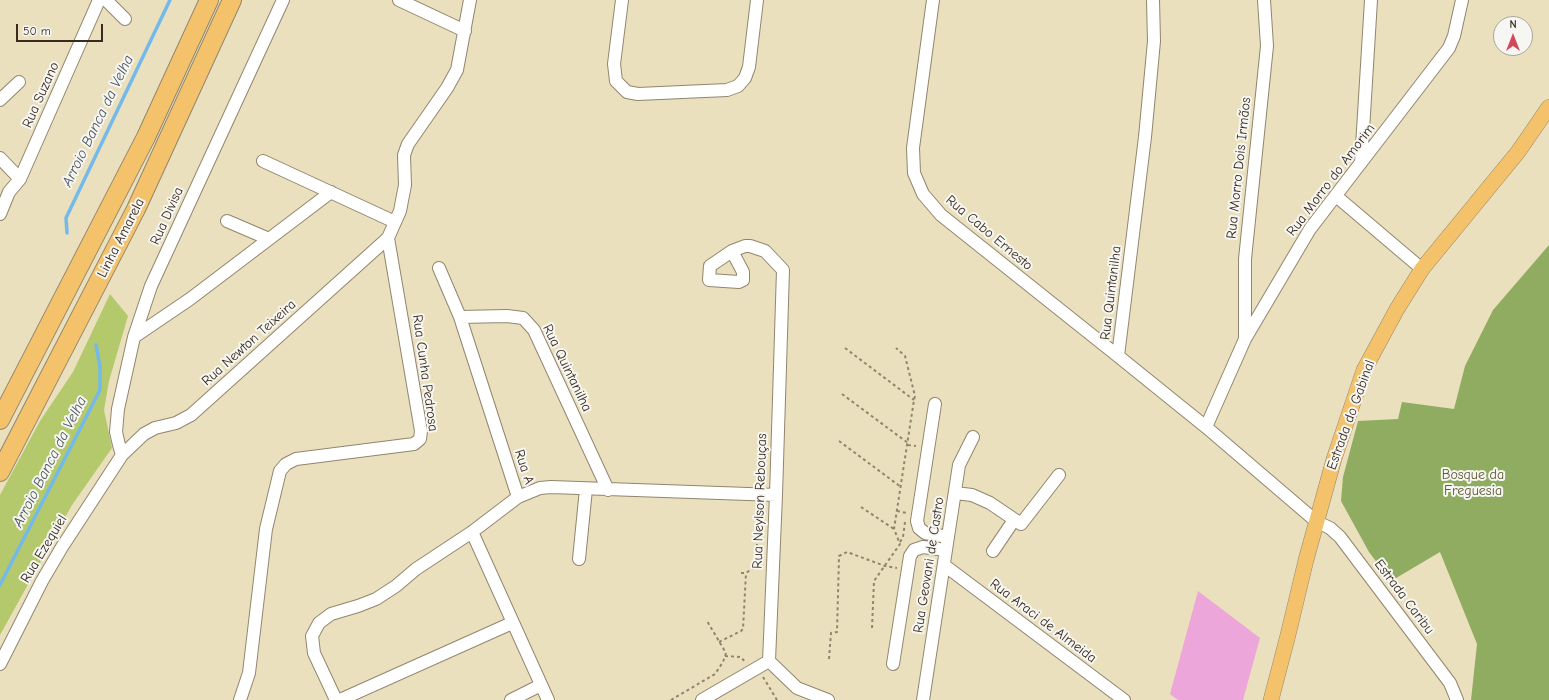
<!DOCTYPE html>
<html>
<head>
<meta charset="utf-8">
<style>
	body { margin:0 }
	#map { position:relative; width:1549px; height:700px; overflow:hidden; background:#eae0bd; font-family:"Comic Neue",sans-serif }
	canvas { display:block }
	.north { position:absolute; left:1493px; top:16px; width:40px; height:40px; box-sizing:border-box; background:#f6f6f2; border:1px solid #aba49d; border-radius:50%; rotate:0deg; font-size:11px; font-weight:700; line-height:16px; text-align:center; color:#3b2a1e }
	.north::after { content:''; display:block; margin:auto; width:14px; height:18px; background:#d1495b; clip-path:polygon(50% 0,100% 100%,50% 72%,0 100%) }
	.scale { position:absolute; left:16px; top:24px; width:87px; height:18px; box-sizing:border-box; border:2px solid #3b2a1e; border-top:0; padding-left:5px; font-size:12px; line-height:14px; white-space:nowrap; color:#3b2a1e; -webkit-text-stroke:3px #f6f6f2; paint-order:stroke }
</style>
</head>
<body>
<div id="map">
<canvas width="1549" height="700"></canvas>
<div class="north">N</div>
<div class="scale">50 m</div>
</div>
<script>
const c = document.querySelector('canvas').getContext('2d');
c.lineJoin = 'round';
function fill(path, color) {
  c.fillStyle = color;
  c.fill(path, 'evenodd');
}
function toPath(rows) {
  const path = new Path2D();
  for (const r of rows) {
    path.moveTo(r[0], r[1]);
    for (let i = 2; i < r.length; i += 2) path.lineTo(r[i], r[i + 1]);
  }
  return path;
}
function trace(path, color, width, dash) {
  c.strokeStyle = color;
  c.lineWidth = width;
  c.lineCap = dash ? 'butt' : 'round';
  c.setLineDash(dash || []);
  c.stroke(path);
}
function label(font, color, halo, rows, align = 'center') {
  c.font = font + ' "Comic Neue",sans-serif';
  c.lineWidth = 4;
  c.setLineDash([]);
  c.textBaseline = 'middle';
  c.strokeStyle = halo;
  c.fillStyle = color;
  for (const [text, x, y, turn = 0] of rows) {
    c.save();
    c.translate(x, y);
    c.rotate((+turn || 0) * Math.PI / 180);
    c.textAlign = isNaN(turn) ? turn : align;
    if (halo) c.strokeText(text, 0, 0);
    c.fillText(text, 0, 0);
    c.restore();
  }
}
const green = toPath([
	[110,294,128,316,109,381,104,410,112,448,72,505,0,635,0,495,40,421,73,372]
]);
const forest = toPath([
	[1549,245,1549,700,1471,700,1477,644,1440,552,1391,581,1369,552,1341,501,1343,477,1358,421,1398,419,1402,402,1454,409,1465,366,1493,310]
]);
const stream = toPath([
	[67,233,66,218,170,0],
	[0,585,100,390,100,366,96,345]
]);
const building = toPath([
	[1198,591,1260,638,1243,700,1178,700,1170,694]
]);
const path = toPath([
	[845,348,914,400],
	[842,394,908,443],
	[839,441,901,487],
	[908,445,916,446],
	[861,507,894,529],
	[897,511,907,513],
	[900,542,903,537,905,522],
	[741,573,746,573,755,567,756,565,757,544],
	[872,628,874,581,900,544,894,529,914,400,915,396,905,356,896,348],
	[719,642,741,631,743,629,746,573],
	[725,656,741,657,745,662],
	[829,659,831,633,837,632,839,556,847,552,885,566,897,568],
	[763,677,777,700],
	[671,700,715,674,723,662,726,653,707,621]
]);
const minor = toPath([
	[106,0,125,19],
	[399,0,465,31],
	[622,0,614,64,616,81,627,92,638,94,727,90,738,86,745,78,749,67,757,0],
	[933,0,913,148,914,173,923,194,941,215,1118,356],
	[1153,0,1154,41,1145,137,1118,356,1206,427,1317,522,1330,528,1340,537,1450,683,1457,700],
	[0,100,19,82],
	[0,158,20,179],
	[263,161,395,222],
	[1361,163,1371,0],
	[1336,196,1422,269],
	[0,214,9,192,20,179,99,0],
	[227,221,269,239],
	[732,251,743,272,743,280,739,282,709,280,710,266,732,251,745,246,750,246,765,251,783,270,776,495,769,661,797,688,828,700],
	[439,268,460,317,518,497],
	[460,317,507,316,523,318,534,330,608,490],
	[134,337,190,299,331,192],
	[1245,339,1245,259,1267,46,1264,0],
	[935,404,917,521,919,528,925,533,948,537],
	[1206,427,1245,339,1310,229,1449,48,1454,36,1462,0],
	[122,455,119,445,116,432,118,409,134,337,151,286,283,0],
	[955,493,972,495,990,503,1021,524,1059,475],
	[472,532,548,700],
	[993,551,1014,520],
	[579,559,586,489],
	[944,565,1124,700],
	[0,664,42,581,62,547,122,455,144,434,155,428,176,423,191,415,388,238],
	[893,664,910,556,914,550,923,547,946,550],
	[240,700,249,673,266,529,280,471,286,464,296,459,414,444,420,439,421,431,388,238,400,211,405,185,404,155,408,144,447,88,457,70,470,0],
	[336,700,314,653,312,636,319,623,331,614,358,606,376,599,396,586,416,569,472,532,518,497,540,488,551,487,776,495],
	[340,700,512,623],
	[511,700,541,685],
	[702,700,769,661],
	[923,700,959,465,973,437]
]);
const major = toPath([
	[1271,700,1288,635,1306,560,1334,459,1364,370,1397,309,1422,269,1518,152,1549,107]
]);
const highway = toPath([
	[0,420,146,137,209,0],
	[0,472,136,209,232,0]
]);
const streetNames = [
	["Rua Suzano",41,95,-66],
	["Rua Morro Dois Irmãos",1239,168,-84],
	["Rua Morro do Amorim",1331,180,-53],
	["Rua Divisa",167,216,-66],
	["Rua Cabo Ernesto",989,233,40],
	["Linha Amarela",121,238,-63],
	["Rua Quintanilha",1111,293,-83],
	["Rua Newton Teixeira",249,343,-42],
	["Rua Quintanilha",567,368,64],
	["Rua Cunha Pedrosa",425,373,82],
	["Estrada do Gabinal",1351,415,-70],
	["Rua A",524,467,72],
	["Rua Neylson Rebouças",760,501,-88],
	["Rua Ezequiel",44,549,-59],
	["Rua Geovani de Castro",929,565,-81],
	["Estrada Caribu",1404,597,53],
	["Rua Araci de Almeida",1043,621,37]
];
const parkNames = [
	["Bosque da",1473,475],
	["Freguesia",1473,491]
];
const waterNames = [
	["Arroio Banca da Velha",98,121,-64],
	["Arroio Banca da Velha",50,462,-63]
];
fill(green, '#b4c86c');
fill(forest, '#8fac60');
trace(stream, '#73baea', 3.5);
fill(building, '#eda6da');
trace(minor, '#92856e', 14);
trace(major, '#92856e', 16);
trace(highway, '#92856e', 20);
trace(path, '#92856e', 2, [3, 3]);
trace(minor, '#fff', 12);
trace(major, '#f3c26a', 15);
trace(highway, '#f3c26a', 18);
label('14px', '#3b2a1e', '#f6f6f2', streetNames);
label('14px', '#5f5935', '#f6f6f2', parkNames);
label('italic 15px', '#4c555b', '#f6f6f2', waterNames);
</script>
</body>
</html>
